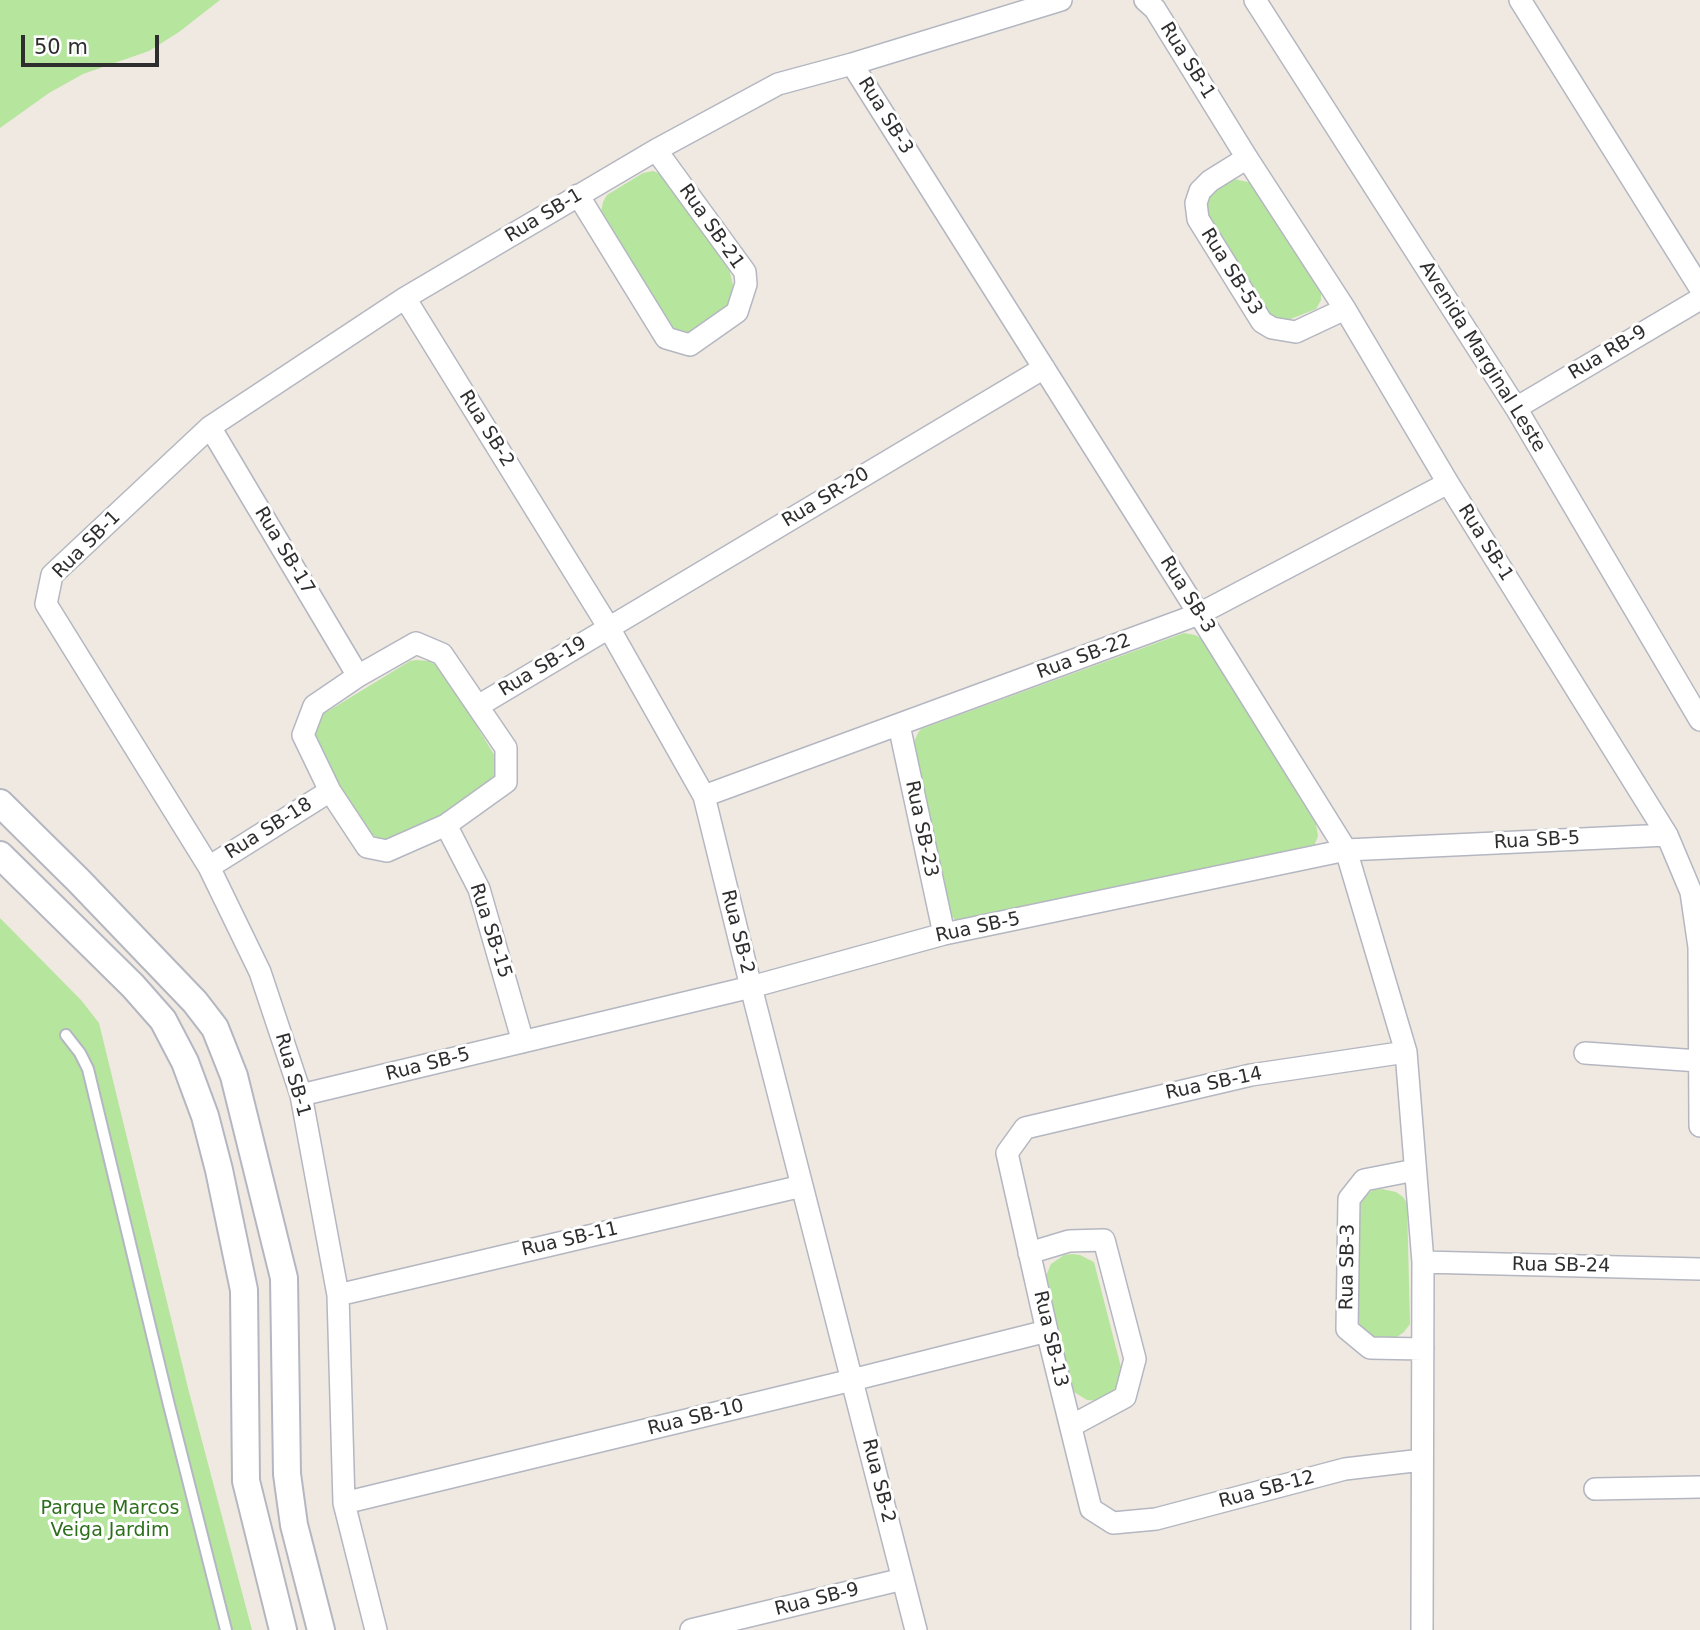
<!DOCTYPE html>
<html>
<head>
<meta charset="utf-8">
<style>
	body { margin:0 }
	#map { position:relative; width:1700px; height:1630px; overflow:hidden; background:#efe9e1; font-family:"DejaVu Sans",sans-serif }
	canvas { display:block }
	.scale { position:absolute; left:21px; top:35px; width:138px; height:32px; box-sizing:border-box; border:4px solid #2e2e2e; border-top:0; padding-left:9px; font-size:21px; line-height:24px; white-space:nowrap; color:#2e2e2e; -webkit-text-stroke:5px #fff; paint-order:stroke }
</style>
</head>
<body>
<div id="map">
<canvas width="1700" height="1630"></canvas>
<div class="scale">50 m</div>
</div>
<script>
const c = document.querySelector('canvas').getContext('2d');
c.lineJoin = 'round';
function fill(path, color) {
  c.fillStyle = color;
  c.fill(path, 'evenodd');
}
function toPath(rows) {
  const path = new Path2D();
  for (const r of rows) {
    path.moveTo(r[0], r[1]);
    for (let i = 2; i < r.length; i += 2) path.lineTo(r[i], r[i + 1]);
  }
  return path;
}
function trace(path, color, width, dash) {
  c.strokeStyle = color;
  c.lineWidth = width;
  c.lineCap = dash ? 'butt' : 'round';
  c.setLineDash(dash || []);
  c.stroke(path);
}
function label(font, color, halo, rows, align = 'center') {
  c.font = font + ' "DejaVu Sans",sans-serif';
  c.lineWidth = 6;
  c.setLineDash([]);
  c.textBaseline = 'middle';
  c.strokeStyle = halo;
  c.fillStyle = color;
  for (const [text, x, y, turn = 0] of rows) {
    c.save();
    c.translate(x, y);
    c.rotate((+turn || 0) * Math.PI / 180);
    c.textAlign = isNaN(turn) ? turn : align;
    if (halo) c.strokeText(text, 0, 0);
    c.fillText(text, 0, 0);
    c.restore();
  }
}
const green = toPath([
	[0,0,220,0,179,32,149,51,83,74,49,93,0,128],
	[653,171,663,175,730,272,733,285,734,292,728,310,689,334,674,330,601,212,603,202,607,195,643,173],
	[1234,179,1248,182,1259,187,1321,288,1321,300,1316,309,1288,320,1268,315,1202,213,1207,189],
	[1184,633,1195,635,1202,639,1316,824,1318,836,1314,846,956,921,950,914,914,748,914,742,918,733,921,729],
	[416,660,429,661,441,668,495,756,496,765,496,773,493,781,488,787,395,841,387,840,380,839,368,832,317,749,315,732,320,716,410,661],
	[0,918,81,1000,99,1023,188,1388,252,1630,0,1630],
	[1382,1189,1396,1192,1403,1197,1407,1203,1410,1324,1404,1332,1397,1337,1389,1340,1372,1338,1360,1329,1356,1322,1360,1201,1366,1195,1373,1190],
	[1072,1254,1080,1255,1094,1262,1122,1371,1122,1379,1115,1393,1101,1401,1087,1400,1074,1392,1045,1278,1051,1264,1064,1255]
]);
const service = toPath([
	[66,1035,80,1053,88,1069,168,1401,226,1630]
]);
const minor = toPath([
	[1145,0,1155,9,1247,158,1345,309,1448,483,1667,835,1691,892,1699,947,1700,1126],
	[1255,0,1516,408,1700,720],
	[1520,0,1700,288],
	[852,64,1199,614,1346,850,1406,1052,1423,1262,1422,1630],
	[1247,158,1210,181,1200,191,1196,203,1198,219,1262,322,1272,328,1296,332,1345,309],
	[578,195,666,338,690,345,737,312,746,284,745,272,656,150],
	[405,298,609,628,704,796,751,987,916,1630],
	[1516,408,1700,299],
	[210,427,358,676],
	[416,643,442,654,506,748,506,782,446,825,387,851,367,847,330,791,303,735,314,706,358,676,416,643],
	[478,706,1044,368],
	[899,725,944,934],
	[704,796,1199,614,1448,483],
	[446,825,479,889,523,1042],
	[209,867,330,791],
	[1406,1052,1251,1075,1025,1128,1007,1153,1047,1331,1091,1509,1113,1523,1156,1519,1345,1469,1422,1460],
	[1585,1053,1699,1061],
	[301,1095,751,987,944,934,1346,850,1667,835],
	[1415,1170,1364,1180,1349,1199,1347,1329,1370,1348,1423,1349],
	[1029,1253,1069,1241,1104,1240,1135,1359,1125,1397,1071,1426],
	[1423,1262,1700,1269],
	[338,1295,802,1186],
	[1595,1489,1700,1487],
	[344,1503,852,1380,1047,1331],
	[376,1630,344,1503,338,1295,301,1095,260,972,209,867,46,604,52,575,210,427,405,298,656,150,778,84,852,64,1061,0],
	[691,1630,903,1579]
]);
const tertiary = toPath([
	[0,803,79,881,195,1002,215,1028,234,1076,284,1278,287,1474,294,1525,321,1630],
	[0,855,133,986,163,1020,185,1062,205,1116,219,1170,244,1290,246,1481,283,1630]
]);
const streetNames = [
	["Rua SB-1",1187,61,58],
	["Rua SB-3",885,116,58],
	["Rua SB-1",544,216,-31],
	["Rua SB-21",711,227,55],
	["Rua SB-53",1231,272,58],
	["Rua RB-9",1608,353,-31],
	["Avenida Marginal Leste",1482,357,58],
	["Rua SB-2",486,429,58],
	["Rua SR-20",826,498,-31],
	["Rua SB-1",1485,543,58],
	["Rua SB-1",87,545,-45],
	["Rua SB-17",284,551,59],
	["Rua SB-3",1187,595,58],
	["Rua SB-22",1084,657,-20],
	["Rua SB-19",543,667,-31],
	["Rua SB-18",269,829,-32],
	["Rua SB-23",921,829,78],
	["Rua SB-5",1537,841,-3],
	["Rua SB-5",978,928,-12],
	["Rua SB-15",490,931,72],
	["Rua SB-2",737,932,76],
	["Rua SB-5",428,1065,-14],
	["Rua SB-1",292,1075,74],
	["Rua SB-14",1214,1084,-12],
	["Rua SB-11",570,1240,-13],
	["Rua SB-24",1561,1266,1],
	["Rua SB-3",1348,1267,-89],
	["Rua SB-13",1050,1339,77],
	["Rua SB-10",696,1418,-14],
	["Rua SB-2",878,1481,76],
	["Rua SB-12",1267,1490,-15],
	["Rua SB-9",817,1600,-14]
];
const parkNames = [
	["Parque Marcos",110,1509],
	["Veiga Jardim",110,1531]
];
fill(green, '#b6e59e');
trace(service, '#b4b7c1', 14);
trace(minor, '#b4b7c1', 24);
trace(tertiary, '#b4b7c1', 30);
trace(service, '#fff', 10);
trace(minor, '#fff', 21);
trace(tertiary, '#fff', 26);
label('19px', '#2e2e2e', '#fff', streetNames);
label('19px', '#2c6e1b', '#fff', parkNames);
</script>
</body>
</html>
